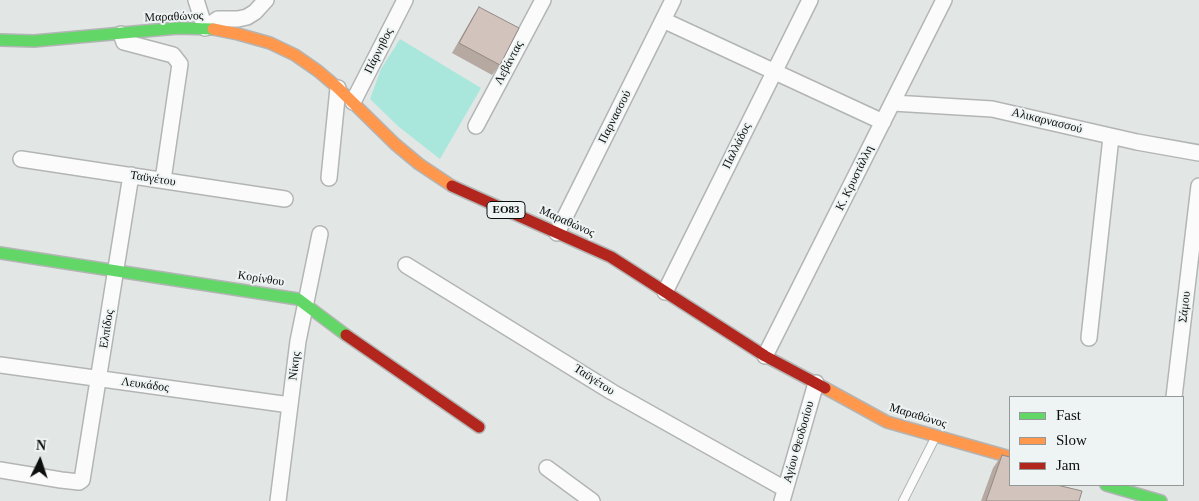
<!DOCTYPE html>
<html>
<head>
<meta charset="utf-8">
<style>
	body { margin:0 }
	#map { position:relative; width:1199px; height:501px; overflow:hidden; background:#e2e6e5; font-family:"Times New Roman",serif }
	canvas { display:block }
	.legend { position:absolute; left:1009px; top:396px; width:175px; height:90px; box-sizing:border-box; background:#eef4f3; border:1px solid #949897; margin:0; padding:6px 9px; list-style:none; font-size:15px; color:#0d0f0e }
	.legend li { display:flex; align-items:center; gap:10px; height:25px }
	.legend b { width:25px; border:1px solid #949897 }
	.north { position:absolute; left:15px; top:436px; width:50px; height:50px; -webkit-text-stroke:4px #eef4f3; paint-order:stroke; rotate:4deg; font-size:14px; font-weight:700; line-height:20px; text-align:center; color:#0d0f0e }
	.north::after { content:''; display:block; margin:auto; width:18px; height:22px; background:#0d0f0e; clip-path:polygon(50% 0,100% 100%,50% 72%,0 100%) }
</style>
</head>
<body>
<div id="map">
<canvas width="1199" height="501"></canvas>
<ul class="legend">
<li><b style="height:6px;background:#63d668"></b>Fast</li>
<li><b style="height:6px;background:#ff974d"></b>Slow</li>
<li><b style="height:6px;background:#b3261e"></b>Jam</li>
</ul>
<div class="north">N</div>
</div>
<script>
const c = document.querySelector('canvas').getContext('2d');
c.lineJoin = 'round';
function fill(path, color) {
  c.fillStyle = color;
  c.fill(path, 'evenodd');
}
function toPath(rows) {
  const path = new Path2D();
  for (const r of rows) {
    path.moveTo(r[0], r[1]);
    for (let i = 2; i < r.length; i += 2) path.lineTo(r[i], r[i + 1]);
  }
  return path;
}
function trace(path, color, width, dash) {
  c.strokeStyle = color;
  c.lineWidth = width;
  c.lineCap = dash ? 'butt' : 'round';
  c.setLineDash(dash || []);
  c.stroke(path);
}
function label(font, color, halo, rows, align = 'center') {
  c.font = font + ' "Times New Roman",serif';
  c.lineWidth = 4;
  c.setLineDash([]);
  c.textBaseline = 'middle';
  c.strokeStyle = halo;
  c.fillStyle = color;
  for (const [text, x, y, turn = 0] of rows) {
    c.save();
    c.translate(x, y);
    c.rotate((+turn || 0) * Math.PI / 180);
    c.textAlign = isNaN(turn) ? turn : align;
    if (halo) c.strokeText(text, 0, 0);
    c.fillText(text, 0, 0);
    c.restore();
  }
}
const green = toPath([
	[400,39,481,88,440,159,399,127,370,99,381,69]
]);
const lane = toPath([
	[903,501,935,438]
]);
const street = toPath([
	[196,0,205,28,218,19,238,19,247,17,255,12,266,0],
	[663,20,883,122],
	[121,34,124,42,173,55,180,64,163,180],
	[353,102,405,0],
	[893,103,992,109,1137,142,1199,153],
	[476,126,543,0],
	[21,159,285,199],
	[329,178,338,88],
	[557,233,673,0],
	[406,265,612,392,785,489],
	[665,292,810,0],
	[1089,338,1111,137],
	[765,356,944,0],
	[0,365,290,405],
	[1174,397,1199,186],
	[547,468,592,501],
	[0,470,61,480,79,482,82,480,131,175],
	[278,501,298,341,320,234],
	[782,501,816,383]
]);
const fast = toPath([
	[0,40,34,41,178,28,213,29],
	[0,253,298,299,346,335],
	[1106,485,1161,501]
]);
const slow = toPath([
	[213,29,238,34,270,43,295,55,318,71,338,88,395,144,419,164,452,186],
	[825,388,887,422,1010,457]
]);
const jam = toPath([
	[452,186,611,257,765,356,825,388],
	[346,335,479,427]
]);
const wall = toPath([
	[479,7,500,65,492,75,452,53,472,18],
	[1002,455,1010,485,1079,501,981,501,993,468]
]);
const building = toPath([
	[479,7,519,28,500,65,459,43,479,7],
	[1002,455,1010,457,1010,485,1057,485,1082,491,1079,501,986,501,1002,455]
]);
const shields = [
	[506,210,38]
];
const shieldNames = [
	["ΕΟ83",506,210]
];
const streetNames = [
	["Μαραθώνος",174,17,-2],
	["Πάρνηθος",379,51,-63],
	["Λεβάντας",509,63,-62],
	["Παρνασσού",615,117,-63],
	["Αλικαρνασσού",1047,121,14],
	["Παλλάδος",737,146,-64],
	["Κ. Κρυστάλλη",855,178,-64],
	["Ταϋγέτου",153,179,9],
	["Μαραθώνος",567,222,24],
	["Κορίνθου",261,279,9],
	["Σάμου",1185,307,-83],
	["Ελπίδος",107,329,-81],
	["Νίκης",295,366,-83],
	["Ταϋγέτου",594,380,33],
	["Λευκάδος",145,385,8],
	["Μαραθώνος",918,416,17],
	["Αγίου Θεοδοσίου",799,442,-74]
];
fill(green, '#a9e7dd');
trace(lane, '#b3b5b5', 10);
trace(street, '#b3b5b5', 18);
trace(fast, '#b3b5b5', 14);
trace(slow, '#b3b5b5', 14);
trace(jam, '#b3b5b5', 14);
trace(lane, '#fbfbfb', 8);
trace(street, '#fbfbfb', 15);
trace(fast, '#63d668', 11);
trace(slow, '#ff974d', 11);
trace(jam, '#b3261e', 11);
fill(wall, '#b5a9a2');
fill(building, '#d2c4bc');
trace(building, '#938984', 1);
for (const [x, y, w] of shields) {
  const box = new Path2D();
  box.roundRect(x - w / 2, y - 8.5, w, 17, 4);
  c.fillStyle = '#eef4f3';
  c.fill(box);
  trace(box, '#0d0f0e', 1);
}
label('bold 11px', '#0d0f0e', null, shieldNames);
label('12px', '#0d0f0e', '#eef4f3', streetNames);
</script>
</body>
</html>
